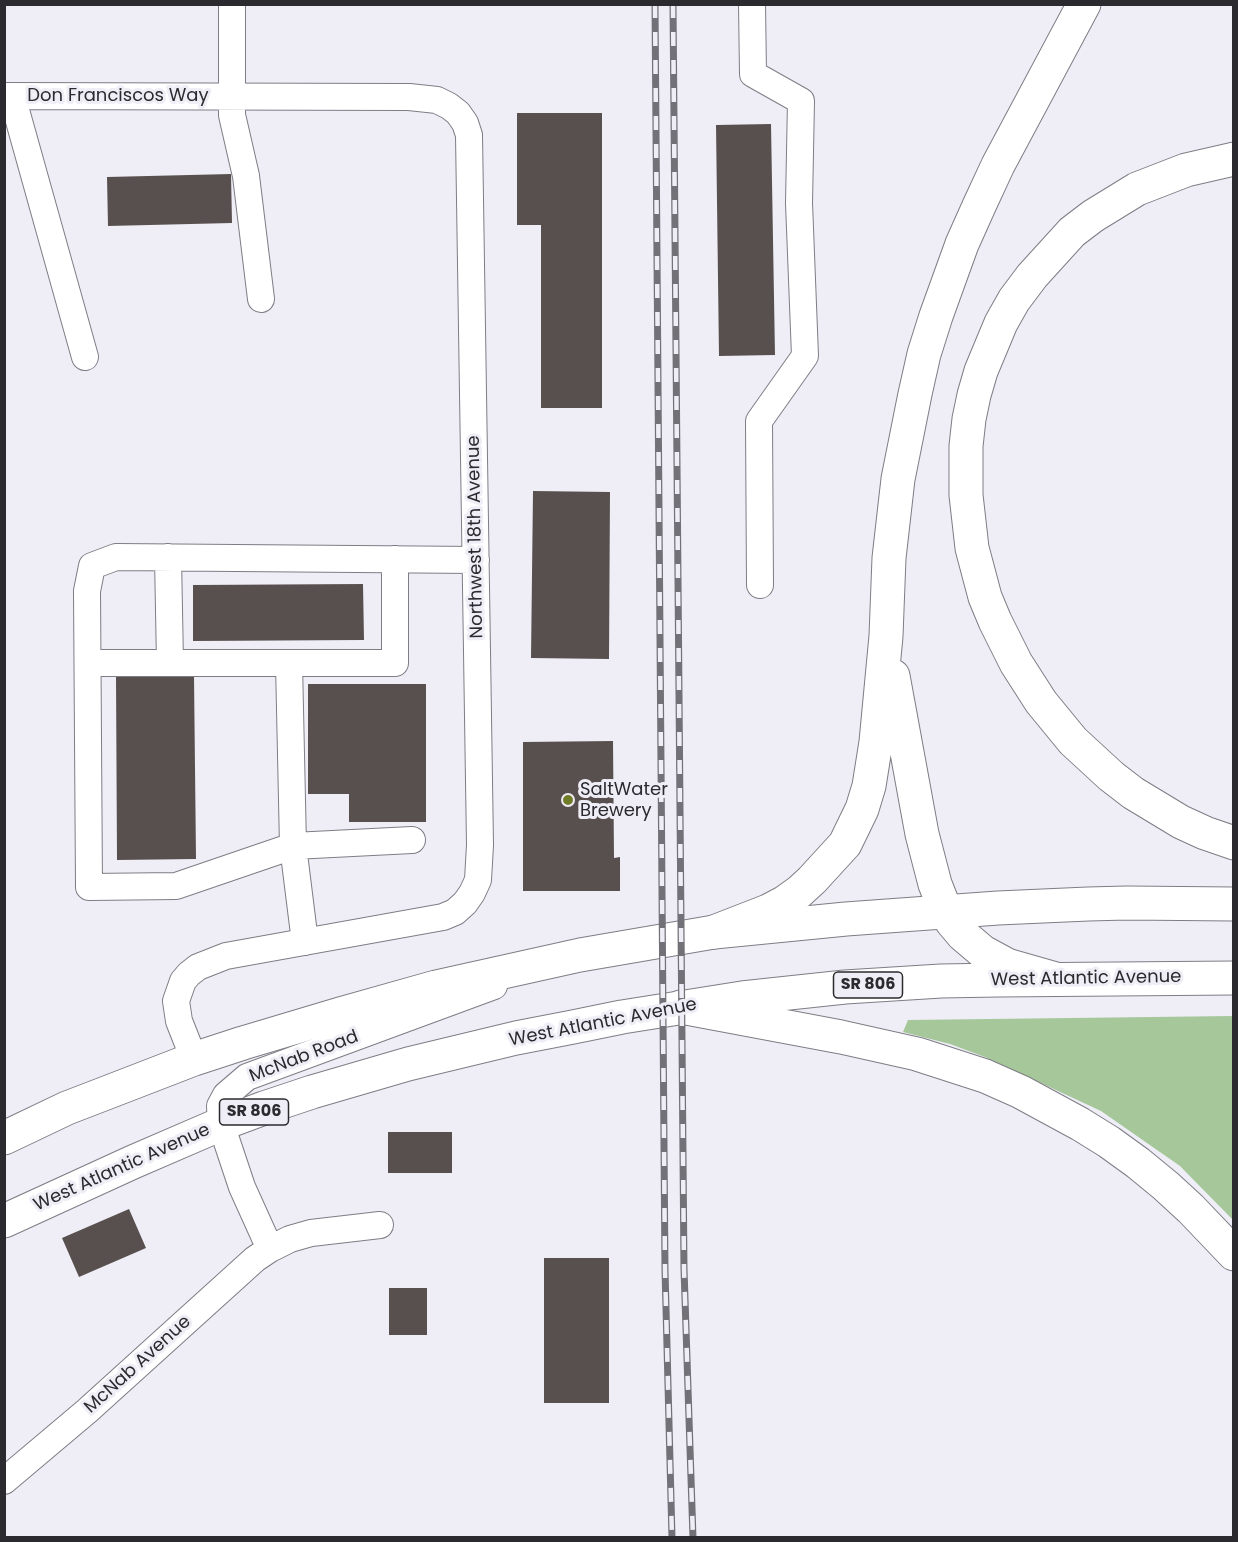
<!DOCTYPE html>
<html>
<head>
<meta charset="utf-8">
<style>
	body { margin:0 }
	#map { position:relative; width:1238px; height:1542px; overflow:hidden; background:#efeef7; font-family:Poppins,sans-serif }
	canvas { display:block }
	.frame { position:absolute; inset:0; border:6px solid #2b2a2e; pointer-events:none }
</style>
</head>
<body>
<div id="map">
<canvas width="1238" height="1542"></canvas>
<div class="frame"></div>
</div>
<script>
const c = document.querySelector('canvas').getContext('2d');
c.lineJoin = 'round';
function fill(path, color) {
  c.fillStyle = color;
  c.fill(path, 'evenodd');
}
function toPath(rows) {
  const path = new Path2D();
  for (const r of rows) {
    path.moveTo(r[0], r[1]);
    for (let i = 2; i < r.length; i += 2) path.lineTo(r[i], r[i + 1]);
  }
  return path;
}
function trace(path, color, width, dash) {
  c.strokeStyle = color;
  c.lineWidth = width;
  c.lineCap = dash ? 'butt' : 'round';
  c.setLineDash(dash || []);
  c.stroke(path);
}
function label(font, color, halo, rows, align = 'center') {
  c.font = font + ' Poppins,sans-serif';
  c.lineWidth = 6;
  c.setLineDash([]);
  c.textBaseline = 'middle';
  c.strokeStyle = halo;
  c.fillStyle = color;
  for (const [text, x, y, turn = 0] of rows) {
    c.save();
    c.translate(x, y);
    c.rotate((+turn || 0) * Math.PI / 180);
    c.textAlign = isNaN(turn) ? turn : align;
    if (halo) c.strokeText(text, 0, 0);
    c.fillText(text, 0, 0);
    c.restore();
  }
}
const green = toPath([
	[1233,1016,1233,1220,1180,1166,1101,1111,985,1057,950,1044,903,1032,908,1020]
]);
const building = toPath([
	[517,113,602,113,602,408,541,408,541,225,517,225],
	[771,124,775,355,719,356,716,125],
	[231,174,232,223,108,226,107,177],
	[533,491,610,492,609,659,531,658],
	[363,584,364,640,193,641,193,585],
	[116,676,194,676,196,859,117,860],
	[308,684,426,684,426,822,349,822,349,794,308,794],
	[613,741,614,858,620,857,620,891,523,891,523,742],
	[388,1132,452,1132,452,1173,388,1173],
	[129,1209,146,1248,79,1277,62,1238],
	[544,1258,609,1258,609,1403,544,1403],
	[389,1288,427,1288,427,1335,389,1335]
]);
const minor = toPath([
	[232,4,232,115,246,176,261,299],
	[752,4,753,74,801,101,799,203,805,356,759,421,760,585],
	[4,96,409,97,437,100,449,106,458,113,465,123,469,135,480,845,478,880,472,893,465,903,455,912,443,917,226,956,198,967,189,974,183,981,176,1001,179,1021,194,1059],
	[12,96,85,357],
	[168,557,170,663],
	[88,663,289,663,293,846,305,942],
	[289,663,395,663,395,559],
	[412,840,293,846,176,886,89,887,87,591,92,566,116,557,476,560],
	[270,1249,242,1187,221,1124,220,1106,226,1095,247,1077,494,986],
	[4,1481,87,1411,255,1259,270,1249,290,1239,311,1233,380,1225]
]);
const major = toPath([
	[4,1138,67,1108,106,1093,194,1059,243,1043,340,1014,436,987,580,955,714,932,846,919,998,908,1088,904,1127,903,1234,904],
	[4,1221,133,1162,221,1124,264,1108,312,1092,408,1064,516,1038,573,1027,622,1017,742,998,845,987,941,981,998,980,1234,978]
]);
const highway = toPath([
	[1234,159,1186,170,1137,189,1093,216,1072,232,1032,276,1014,300,1001,323,981,371,974,395,969,419,966,446,966,495,972,548,985,597,995,621,1016,663,1041,702,1073,741,1111,776,1133,793,1181,822,1205,833,1234,843],
	[893,676,922,834,935,884,946,912,952,922,963,935,983,952,1007,965,1056,979],
	[714,932,768,911,785,902,799,892,812,880,845,844,862,809,869,786,876,742,886,636,889,558,898,479,915,394,924,354,936,316,962,244,979,206,998,165,1084,4],
	[681,1007,841,1037,917,1054,985,1076,1021,1092,1080,1124,1109,1142,1138,1163,1166,1186,1191,1209,1234,1254]
]);
const rail = toPath([
	[655,4,665,1270,672,1538],
	[673,4,684,1269,693,1538]
]);
const markers = [
	[568,800,6,"#727c28"]
];
const shields = [
	[868,985,69],
	[254,1112,69]
];
const shieldNames = [
	["SR 806",868,985],
	["SR 806",254,1112]
];
const streetNames = [
	["Don Franciscos Way",118,96],
	["Northwest 18th Avenue",476,537,-91],
	["West Atlantic Avenue",1086,979,-1],
	["West Atlantic Avenue",603,1023,-11],
	["McNab Road",304,1057,-21],
	["West Atlantic Avenue",122,1168,-24],
	["McNab Avenue",138,1365,-42]
];
const poiNames = [
	["SaltWater",580,790],
	["Brewery",580,811]
];
fill(green, '#a5c799');
fill(building, '#58504e');
trace(minor, '#7e7d85', 28);
trace(major, '#7e7d85', 35);
trace(highway, '#7e7d85', 35);
trace(minor, '#fff', 26);
trace(major, '#fff', 33);
trace(highway, '#fff', 33);
trace(rail, '#727177', 7);
trace(rail, '#efeef7', 4.5, [14]);
for (const [x, y, r, color] of markers) {
  const dot = new Path2D();
  dot.arc(x, y, r, 0, 2 * Math.PI);
  c.fillStyle = color;
  c.fill(dot);
  trace(dot, '#efeef7', 2);
}
for (const [x, y, w] of shields) {
  const box = new Path2D();
  box.roundRect(x - w / 2, y - 13, w, 26, 4.5);
  c.fillStyle = '#efeef7';
  c.fill(box);
  trace(box, '#2b2a2e', 1.5);
}
label('bold 16px', '#2b2a2e', null, shieldNames);
label('18px', '#2b2a2e', '#efeef7', streetNames);
label('18px', '#2b2a2e', '#efeef7', poiNames, 'left');
</script>
</body>
</html>
